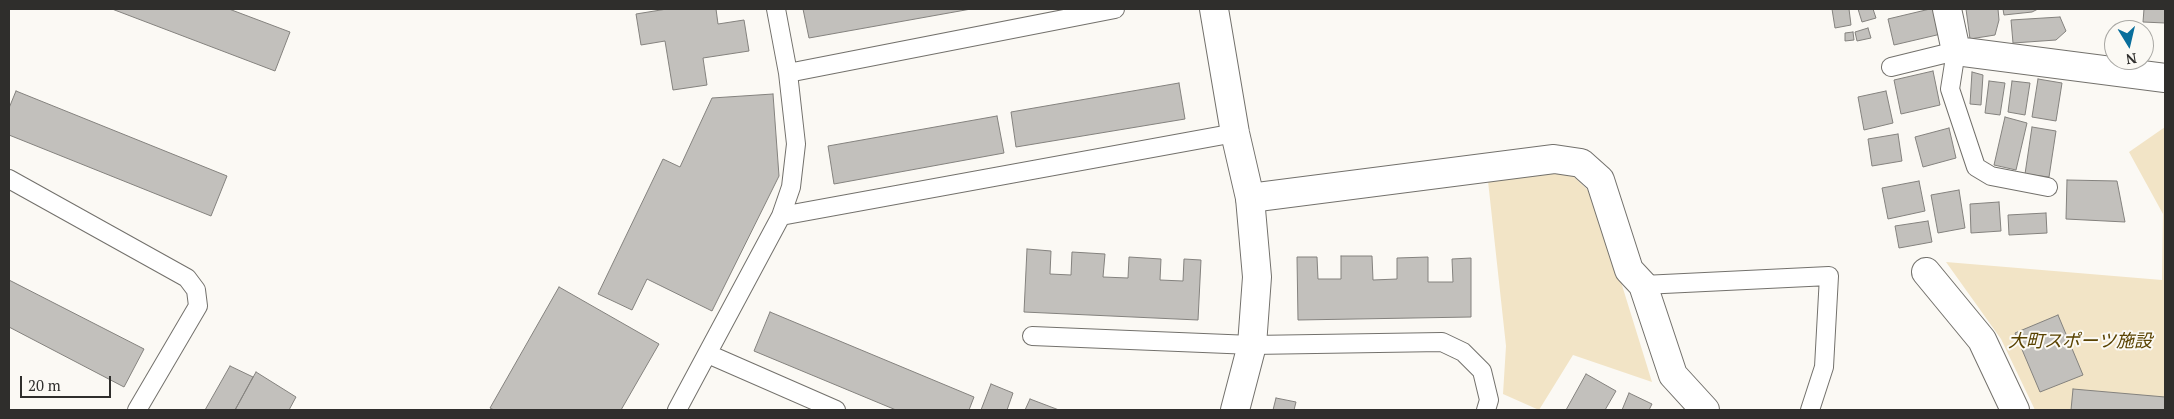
<!DOCTYPE html>
<html>
<head>
<meta charset="utf-8">
<style>
	body { margin:0 }
	#map { position:relative; width:2174px; height:419px; overflow:hidden; background:#fbf9f4; font-family:"PT Serif",serif }
	canvas { display:block }
	.frame { position:absolute; inset:0; border:10px solid #2f2e2c; pointer-events:none }
	.north { position:absolute; left:2104px; top:20px; width:50px; height:50px; box-sizing:border-box; background:#fbf9f4; border:1px solid #a9a8a4; border-radius:50%; rotate:171deg; font-size:14px; font-weight:700; line-height:20px; text-align:center; color:#2f2e2c }
	.north::after { content:''; display:block; margin:auto; width:18px; height:22px; background:#086e9c; clip-path:polygon(50% 0,100% 100%,50% 72%,0 100%) }
	.scale { position:absolute; left:20px; top:376px; width:91px; height:22px; box-sizing:border-box; border:2px solid #2f2e2c; border-top:0; padding-left:6px; font-size:15px; line-height:18px; white-space:nowrap; color:#2f2e2c; -webkit-text-stroke:4px #fbf9f4; paint-order:stroke }
</style>
</head>
<body>
<div id="map">
<canvas width="2174" height="419"></canvas>
<div class="frame"></div>
<div class="north">N</div>
<div class="scale">20 m</div>
</div>
<script>
const c = document.querySelector('canvas').getContext('2d');
c.lineJoin = 'round';
function fill(path, color) {
  c.fillStyle = color;
  c.fill(path, 'evenodd');
}
function toPath(rows) {
  const path = new Path2D();
  for (const r of rows) {
    path.moveTo(r[0], r[1]);
    for (let i = 2; i < r.length; i += 2) path.lineTo(r[i], r[i + 1]);
  }
  return path;
}
function trace(path, color, width, dash) {
  c.strokeStyle = color;
  c.lineWidth = width;
  c.lineCap = dash ? 'butt' : 'round';
  c.setLineDash(dash || []);
  c.stroke(path);
}
function label(font, color, halo, rows, align = 'center') {
  c.font = font + ' "PT Serif","Noto Sans JP",serif';
  c.lineWidth = 4;
  c.setLineDash([]);
  c.textBaseline = 'middle';
  c.strokeStyle = halo;
  c.fillStyle = color;
  for (const [text, x, y, turn = 0] of rows) {
    c.save();
    c.translate(x, y);
    c.rotate((+turn || 0) * Math.PI / 180);
    c.textAlign = isNaN(turn) ? turn : align;
    if (halo) c.strokeText(text, 0, 0);
    c.fillText(text, 0, 0);
    c.restore();
  }
}
const green = toPath([
	[2165,127,2165,410,2035,410,2001,339,1946,262,2162,280,2163,214,2129,152],
	[1545,171,1571,174,1590,192,1608,240,1652,382,1573,355,1539,410,1503,394,1506,346,1488,181]
]);
const building = toPath([
	[112,9,229,9,290,32,275,71,112,9],
	[667,9,716,9,718,24,744,20,749,51,703,58,707,85,673,90,665,41,641,45,636,14,667,9],
	[803,9,971,9,809,38,803,9],
	[1832,9,1849,9,1851,25,1835,28,1832,9],
	[1858,9,1873,9,1876,18,1862,22,1858,9],
	[1930,9,1935,9,1941,34,1894,45,1888,19,1930,9],
	[1966,9,1998,9,1999,20,1995,35,1970,39,1966,9],
	[2003,9,2038,9,2032,12,2004,15,2003,9],
	[2144,9,2165,9,2165,23,2143,22,2144,9],
	[2060,17,2066,31,2056,40,2013,43,2011,20,2060,17],
	[1868,28,1871,38,1857,41,1855,32,1868,28],
	[1853,32,1854,40,1845,41,1845,33,1853,32],
	[1933,71,1940,105,1901,114,1894,80,1933,71],
	[1972,72,1983,75,1981,105,1970,104,1972,72],
	[2038,79,2062,83,2056,121,2032,117,2038,79],
	[1989,81,2005,83,2000,115,1985,113,1989,81],
	[2012,81,2030,83,2025,115,2008,112,2012,81],
	[1179,83,1185,119,1016,147,1011,112,1179,83],
	[16,91,227,176,211,216,9,135,9,108,16,91],
	[1886,91,1893,123,1864,130,1858,97,1886,91],
	[773,94,779,176,712,311,647,279,632,310,598,294,663,159,680,167,712,98,773,94],
	[997,116,1004,153,834,184,828,146,997,116],
	[2005,117,2027,123,2016,170,1994,165,2005,117],
	[2032,127,2056,131,2049,177,2025,174,2032,127],
	[1949,128,1956,158,1923,167,1915,137,1949,128],
	[1898,134,1902,161,1872,166,1868,139,1898,134],
	[2067,180,2117,181,2125,222,2066,219,2067,180],
	[1919,181,1925,211,1888,219,1882,188,1919,181],
	[1959,190,1965,228,1938,233,1931,195,1959,190],
	[1999,202,2001,231,1971,233,1970,204,1999,202],
	[2046,213,2047,233,2009,235,2008,215,2046,213],
	[1928,221,1932,242,1899,248,1895,226,1928,221],
	[1027,249,1051,251,1050,274,1071,275,1072,252,1105,254,1103,277,1128,278,1129,257,1161,259,1160,280,1183,281,1184,259,1201,260,1198,320,1024,312,1027,249],
	[1341,256,1372,256,1373,280,1397,279,1397,258,1428,257,1428,282,1453,282,1452,259,1471,258,1471,317,1298,320,1297,257,1317,257,1318,279,1341,279,1341,256],
	[9,280,144,349,124,387,9,327,9,280],
	[559,287,659,344,621,410,494,410,490,408,559,287],
	[770,312,974,397,969,410,896,410,754,351,770,312],
	[2058,315,2083,375,2040,392,2015,333,2058,315],
	[230,366,253,377,235,410,205,410,230,366],
	[256,372,296,397,289,410,235,410,256,372],
	[1586,374,1616,391,1605,410,1566,410,1586,374],
	[991,384,1013,393,1007,410,981,410,991,384],
	[2073,389,2165,397,2165,410,2071,410,2073,389],
	[1629,393,1652,404,1649,410,1622,410,1629,393],
	[1276,398,1296,402,1294,410,1273,410,1276,398],
	[1030,399,1059,410,1025,410,1030,399]
]);
const service = toPath([
	[1891,67,1956,51,1950,89,1976,167,1991,176,2048,187],
	[788,73,1115,9],
	[9,179,187,278,196,290,198,306,137,410],
	[781,216,1235,133],
	[1643,285,1829,276,1824,367,1810,410],
	[1032,336,1252,345,1442,342,1463,352,1482,371,1489,400,1486,410],
	[708,354,836,410],
	[677,410,781,216,791,187,796,144,788,73,776,9]
]);
const minor = toPath([
	[1947,9,1956,51,2165,78],
	[1250,198,1554,159,1581,163,1600,180,1629,270,1643,285,1673,375,1705,410],
	[1926,272,1982,340,2015,410]
]);
const tertiary = toPath([
	[1214,9,1235,133,1250,198,1257,277,1252,345,1235,410]
]);
const parkNames = [
	["大町スポーツ施設",2080,342]
];
fill(green, '#f2e4c6');
fill(building, '#c2c0bc');
trace(building, '#84827e', 1);
trace(service, '#73716c', 20);
trace(minor, '#73716c', 30);
trace(tertiary, '#73716c', 30);
trace(service, '#fff', 18);
trace(minor, '#fff', 28);
trace(tertiary, '#fff', 28);
label('italic 18px', '#594200', '#fbf9f4', parkNames);
</script>
</body>
</html>
